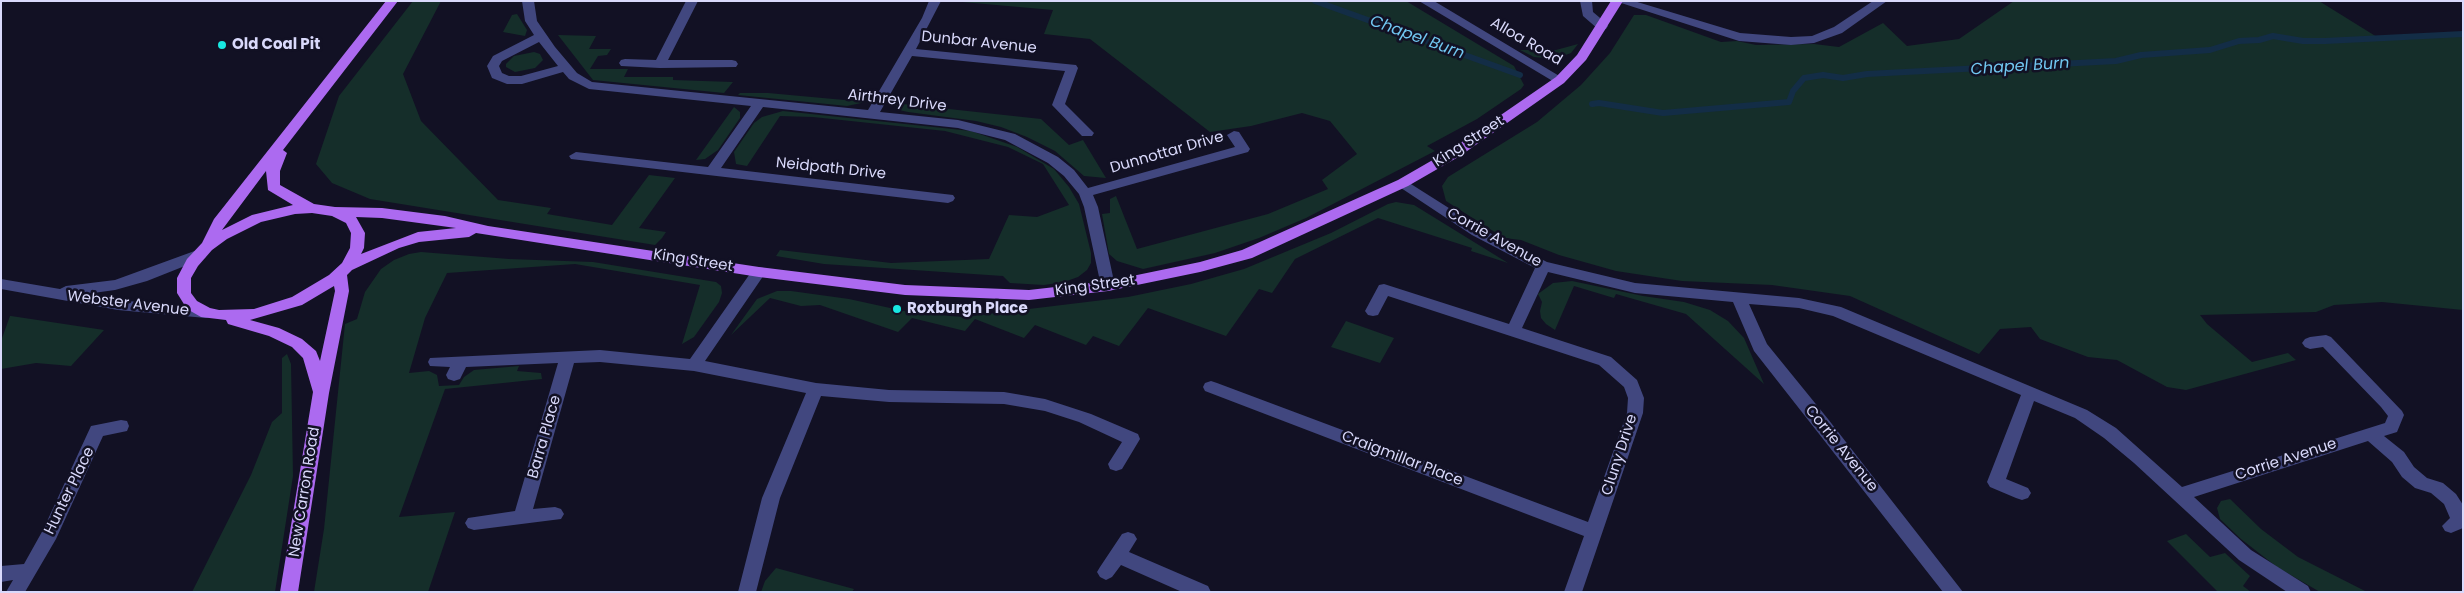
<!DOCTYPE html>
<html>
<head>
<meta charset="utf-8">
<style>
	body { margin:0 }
	#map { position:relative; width:2464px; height:593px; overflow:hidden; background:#121124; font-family:Poppins,sans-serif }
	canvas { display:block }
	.frame { position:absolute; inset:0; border:2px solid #d9d9fb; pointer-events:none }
</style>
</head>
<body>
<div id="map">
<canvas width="2464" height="593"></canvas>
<div class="frame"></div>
</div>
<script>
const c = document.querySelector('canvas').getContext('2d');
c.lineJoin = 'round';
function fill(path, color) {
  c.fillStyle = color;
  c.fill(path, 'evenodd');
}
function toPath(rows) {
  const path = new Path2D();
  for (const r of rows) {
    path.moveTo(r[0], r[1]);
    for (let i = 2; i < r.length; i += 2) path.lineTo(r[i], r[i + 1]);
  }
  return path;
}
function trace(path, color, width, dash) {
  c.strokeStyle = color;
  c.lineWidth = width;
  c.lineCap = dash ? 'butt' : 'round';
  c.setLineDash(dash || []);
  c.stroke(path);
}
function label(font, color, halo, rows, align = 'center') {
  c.font = font + ' Poppins,sans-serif';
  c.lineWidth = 5;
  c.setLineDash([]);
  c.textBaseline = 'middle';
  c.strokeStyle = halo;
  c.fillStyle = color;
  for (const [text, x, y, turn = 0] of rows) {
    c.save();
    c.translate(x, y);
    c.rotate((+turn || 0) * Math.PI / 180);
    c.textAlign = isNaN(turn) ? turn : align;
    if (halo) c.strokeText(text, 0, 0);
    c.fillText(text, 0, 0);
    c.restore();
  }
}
const green = toPath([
	[413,1,441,1,403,74,421,121,498,200,551,208,547,214,612,225,649,175,675,178,639,228,666,232,662,238,655,245,370,199,332,183,316,164,339,96],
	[951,1,1406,1,1514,66,1524,85,1521,89,1477,119,1427,146,1435,151,1306,218,1259,238,1215,253,1143,269,1117,261,1109,254,1102,214,1110,213,1110,199,1116,196,1137,249,1268,214,1328,189,1322,180,1357,154,1330,121,1302,113,1251,126,1210,132,1090,39,1044,34,1053,10],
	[2014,1,2319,1,2377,37,2463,32,2463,310,2382,302,2334,305,2316,312,2200,315,2207,324,2252,362,2288,353,2296,360,2186,390,2167,387,2117,360,2088,357,2040,339,2031,327,2000,329,1979,354,1850,296,1772,285,1682,281,1616,271,1559,255,1521,240,1504,238,1446,201,1442,186,1448,177,1537,122,1581,85,1610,53,1634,15,1646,15,1721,42,1737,41,1756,45,1814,44,1839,47,1883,23,1907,46,1959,39],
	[517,14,527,30,525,36,503,32,512,15],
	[558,35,596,36,589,49,611,49,607,55,598,56,590,69,628,69,624,77,673,77,673,80,733,82,724,93,593,80],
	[1578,44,1571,53,1555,59,1534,57,1520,50,1556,50],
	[534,52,540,54,543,60,535,68,515,72,506,67,506,64,514,56],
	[740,93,768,93,866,102,847,106,738,95],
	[891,100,899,100,903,104,1041,119,1069,145,1083,140,1106,178,1084,176,1055,151,1027,137,1001,127,976,121,908,112,899,110],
	[734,107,740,112,740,118,718,150,705,159,696,160],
	[783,111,971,131,1017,147,1054,169,1069,187,1079,204,1091,253,1091,263,1087,270,1078,277,1064,282,1044,285,1010,283,1003,276,824,264,776,256,780,250,891,263,989,259,1009,215,1037,217,1069,205,1043,164,1008,147,945,131,813,117,780,116,747,166,736,164,734,152,754,123,762,117],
	[1396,202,1414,205,1508,263,1471,251,1472,248,1378,218,1295,259,1272,293,1259,289,1226,336,1148,308,1119,346,1093,336,1086,345,1035,325,1024,338,975,319,965,331,912,318,898,332,820,305,801,306,770,298,731,335,757,299,777,291,791,291,849,299,913,313,963,317,1128,297,1191,284,1244,269,1331,233,1388,204],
	[421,252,509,259,593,262,716,282,721,286,722,293,719,302,694,337,682,344,700,285,575,264,447,273,425,318,409,373,429,371,437,375,439,386,459,385,464,377,474,370,519,366,517,371,541,373,542,379,445,389,399,517,455,512,428,592,314,592,324,529,345,324,357,319,365,292,381,269,394,260,409,254],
	[1572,281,1643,296,1684,302,1710,310,1728,321,1744,338,1764,384,1686,314,1616,294,1614,298,1574,286,1555,330,1546,324,1541,318,1540,311,1542,302,1538,294,1553,283],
	[10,316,11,316,104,330,71,366,36,363,1,369,1,341],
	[1346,321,1394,338,1380,363,1331,347],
	[287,354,291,364,293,476,275,592,192,592,251,475,272,422,282,413,282,358],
	[2230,499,2261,529,2298,557,2367,592,2320,592,2277,567,2241,539,2220,519,2217,508,2221,501],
	[2186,534,2210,557,2225,553,2250,576,2243,586,2251,592,2218,592,2167,541],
	[776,568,854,589,852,592,761,592,765,581]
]);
const stream = toPath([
	[1315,1,1520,75],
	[1592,104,1599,103,1663,113,1789,102,1793,91,1804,78,1823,75,1843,78,1867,74,2116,61,2141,55,2210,50,2239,41,2259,40,2273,36,2303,41,2325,41,2463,34]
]);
const minor = toPath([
	[522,1,534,1,537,21,555,47,577,73,592,82,868,110,922,18,929,1,941,1,916,49,1076,65,1078,68,1065,104,1094,133,1092,136,1082,136,1052,105,1065,71,912,56,880,112,958,120,1015,134,1058,157,1074,170,1088,188,1235,147,1227,135,1234,131,1239,132,1250,149,1248,152,1093,195,1098,207,1115,286,1113,290,1108,291,1103,290,1101,286,1084,207,1079,194,1064,176,1048,163,1005,140,958,128,763,107,721,168,953,195,955,198,953,201,948,203,571,159,569,156,576,152,708,167,751,106,589,89,569,79,563,72,522,84,507,84,492,78,487,66,493,56,534,35,525,21,522,1],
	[539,42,558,66,521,76,509,76,502,73,499,66,502,61,539,42],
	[686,1,698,1,668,60,732,60,736,61,738,64,736,67,660,68,621,66,619,63,621,60,625,59,656,60,686,1],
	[1419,1,1434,1,1566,80,1560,84,1556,83,1419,1],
	[1580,1,1592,1,1593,12,1606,23,1608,26,1606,29,1598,29,1583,16,1580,1],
	[1615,1,1634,1,1740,33,1791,37,1812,36,1834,27,1873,1,1887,1,1842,33,1814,43,1791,45,1739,41,1615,1],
	[1403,179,1482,229,1547,262,1635,283,1799,298,1841,307,2087,410,2116,428,2182,487,2385,423,2388,416,2381,407,2323,347,2310,349,2305,347,2302,343,2305,339,2310,337,2326,335,2331,337,2402,411,2404,415,2397,432,2384,436,2404,452,2414,467,2427,478,2443,483,2456,494,2463,505,2463,528,2451,533,2445,531,2442,526,2450,518,2444,504,2431,493,2415,488,2402,477,2392,462,2368,441,2194,497,2251,550,2308,586,2311,592,2287,592,2239,560,2134,463,2104,438,2075,418,2034,401,2006,479,2028,488,2031,493,2028,498,2022,500,2016,498,1990,487,1987,482,2021,395,1833,316,1799,308,1749,304,1767,344,1828,419,1963,592,1943,592,1754,351,1733,302,1635,293,1548,272,1522,328,1611,357,1637,380,1644,398,1643,413,1582,592,1564,592,1584,536,1205,391,1203,387,1205,383,1211,381,1217,383,1588,522,1627,413,1628,398,1624,387,1599,365,1388,296,1378,315,1373,316,1368,315,1365,311,1379,285,1384,284,1509,324,1535,268,1472,235,1398,186,1396,183,1403,179],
	[200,249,207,254,205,258,147,281,115,290,86,294,118,300,211,309,214,313,211,317,206,318,118,310,1,289,1,279,60,289,66,286,115,280,200,249],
	[759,267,764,268,766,272,705,361,816,383,889,390,1004,392,1045,399,1091,414,1138,434,1140,439,1122,469,1116,471,1110,469,1108,464,1122,442,1079,422,1045,411,1004,404,889,402,821,396,780,498,756,592,738,592,762,498,806,393,694,371,600,362,574,363,533,509,555,507,561,509,564,514,561,519,474,530,468,528,465,523,468,518,515,511,558,363,466,367,460,379,454,381,448,379,446,375,450,367,430,366,428,362,430,358,600,350,690,359,754,268,759,267],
	[121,420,127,421,129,426,127,431,103,436,56,539,25,592,6,592,13,580,1,582,1,566,24,564,43,530,91,426,121,420],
	[1128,532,1134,534,1137,539,1129,552,1208,586,1211,592,1182,592,1121,565,1112,577,1106,580,1100,577,1097,572,1100,567,1122,534,1128,532]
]);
const major = toPath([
	[386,1,398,1,283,150,287,153,280,171,280,185,314,204,335,207,382,208,445,216,488,226,759,267,905,285,1029,290,1108,281,1200,262,1242,250,1398,180,1450,150,1556,77,1577,55,1611,1,1623,1,1586,60,1564,83,1460,156,1408,186,1252,258,1200,272,1108,291,1029,300,905,295,759,277,476,233,469,237,419,242,399,248,352,270,347,275,349,291,329,393,298,592,280,592,313,392,303,358,292,347,269,336,228,324,226,320,201,317,187,309,177,293,177,278,187,259,202,243,214,219,386,1],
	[266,171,268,190,293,205,252,215,222,230,266,171],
	[312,213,332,216,346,223,351,233,350,248,342,263,329,275,292,297,254,309,219,310,210,308,197,301,191,293,191,278,198,266,212,250,227,239,261,222,295,214,312,213],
	[356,217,382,218,456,228,418,232,361,254,364,248,365,233,356,217],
	[334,286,335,291,320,361,316,351,302,339,279,328,250,320,302,305,334,286]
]);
const markers = [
	[222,45,5,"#18e8e1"],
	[897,309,5,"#18e8e1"]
];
const streetNames = [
	["Alloa Road",1526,42,30],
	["Dunbar Avenue",979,43,6],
	["Airthrey Drive",897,101,7],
	["King Street",1469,142,-33],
	["Dunnottar Drive",1167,153,-16],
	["Neidpath Drive",831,169,6],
	["Corrie Avenue",1494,238,29],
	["King Street",693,261,9],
	["King Street",1095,286,-8],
	["Webster Avenue",128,304,7],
	["Barra Place",545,437,-74],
	["Corrie Avenue",1841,449,51],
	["Cluny Drive",1620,455,-72],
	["Craigmillar Place",1402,459,21],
	["Corrie Avenue",2286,460,-18],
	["Hunter Place",70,491,-64],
	["New Carron Road",305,492,-81]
];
const poiNames = [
	["Old Coal Pit",232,45],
	["Roxburgh Place",907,309]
];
const waterNames = [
	["Chapel Burn",1417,38,20],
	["Chapel Burn",2020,67,-4]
];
fill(green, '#152e2a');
trace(stream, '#132d46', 6);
fill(minor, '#41477f');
fill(major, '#ac6af0');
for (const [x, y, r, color] of markers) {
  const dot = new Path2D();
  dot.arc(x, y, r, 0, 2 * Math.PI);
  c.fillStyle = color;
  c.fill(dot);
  trace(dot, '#121124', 2);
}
label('15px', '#d9d9fb', '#121124', streetNames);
label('bold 15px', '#d9d9fb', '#121124', poiNames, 'left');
label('italic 16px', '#71c7f1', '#121124', waterNames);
</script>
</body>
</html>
